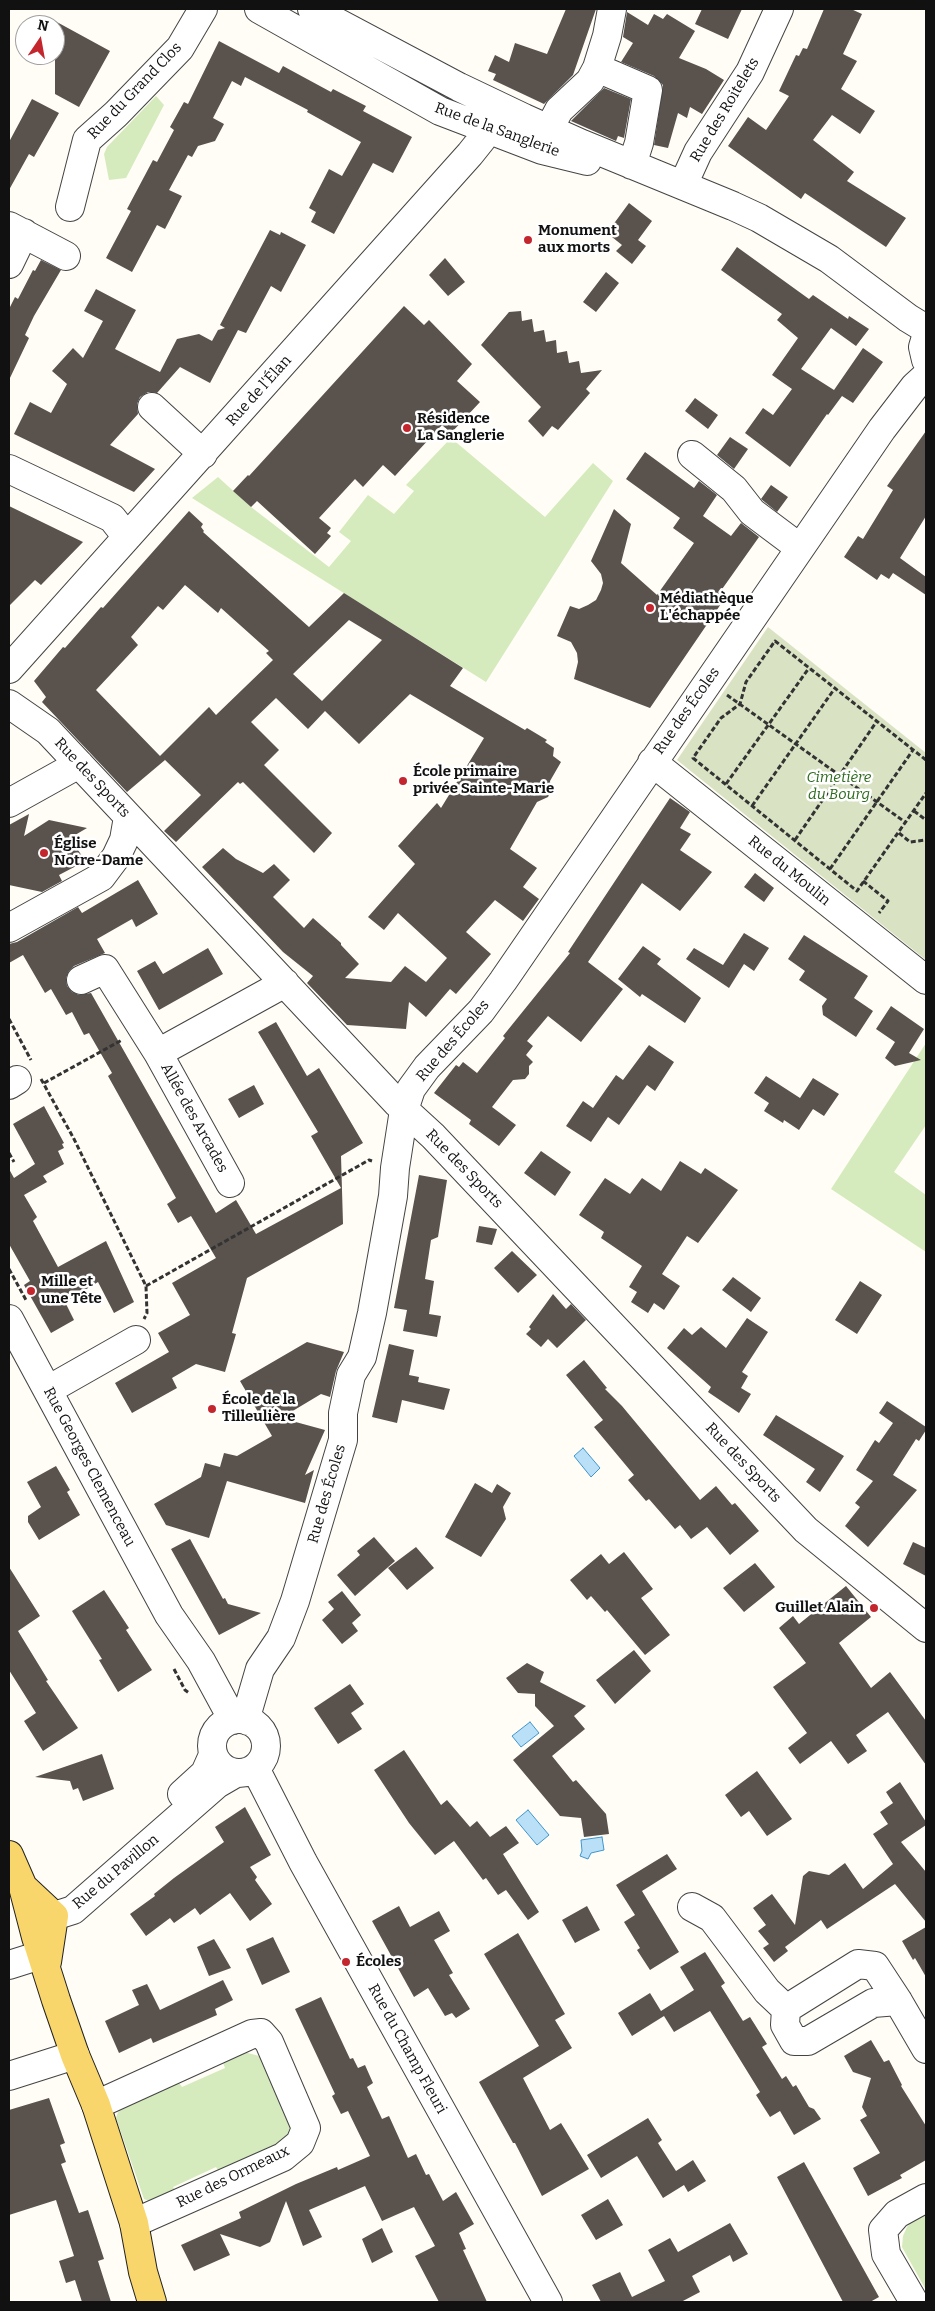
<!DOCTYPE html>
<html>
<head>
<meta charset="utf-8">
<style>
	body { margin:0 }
	#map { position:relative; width:935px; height:2311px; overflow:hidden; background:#fffdf5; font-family:Bitter,serif }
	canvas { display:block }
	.frame { position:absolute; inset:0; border:10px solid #111; pointer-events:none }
	.north { position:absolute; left:15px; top:15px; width:50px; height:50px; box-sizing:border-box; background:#fff; border:1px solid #a0a0a0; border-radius:50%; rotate:12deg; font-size:14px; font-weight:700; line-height:20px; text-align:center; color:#111 }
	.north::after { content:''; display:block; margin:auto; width:18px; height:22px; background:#c4262e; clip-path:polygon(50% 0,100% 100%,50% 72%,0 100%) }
</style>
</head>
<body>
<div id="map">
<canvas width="935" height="2311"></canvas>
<div class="frame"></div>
<div class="north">N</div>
</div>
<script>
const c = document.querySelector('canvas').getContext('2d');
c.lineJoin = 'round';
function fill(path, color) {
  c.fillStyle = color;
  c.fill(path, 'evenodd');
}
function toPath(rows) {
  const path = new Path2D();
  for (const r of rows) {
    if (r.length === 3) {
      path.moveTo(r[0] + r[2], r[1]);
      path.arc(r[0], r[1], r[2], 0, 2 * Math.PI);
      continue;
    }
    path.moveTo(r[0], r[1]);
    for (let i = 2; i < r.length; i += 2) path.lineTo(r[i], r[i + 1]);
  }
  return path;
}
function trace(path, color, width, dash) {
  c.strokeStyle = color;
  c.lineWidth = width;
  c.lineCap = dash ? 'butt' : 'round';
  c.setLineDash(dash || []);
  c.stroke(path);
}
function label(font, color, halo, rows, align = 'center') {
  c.font = font + ' Bitter,serif';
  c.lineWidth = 5;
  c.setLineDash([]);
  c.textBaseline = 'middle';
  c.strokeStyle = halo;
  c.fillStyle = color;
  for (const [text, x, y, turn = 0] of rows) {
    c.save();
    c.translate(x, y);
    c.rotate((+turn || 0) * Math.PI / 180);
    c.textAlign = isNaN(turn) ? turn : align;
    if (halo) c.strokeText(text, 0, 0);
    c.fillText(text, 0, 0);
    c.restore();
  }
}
const green = toPath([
	[156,96,164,105,126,178,109,180,104,154,107,147],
	[451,438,545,517,593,463,613,481,486,682,192,498,218,477,251,507,329,567,351,541,339,532,368,495,394,514,414,491,406,485],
	[926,1043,926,1125,894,1172,926,1195,926,1252,831,1189],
	[244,2052,263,2057,293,2122,287,2142,220,2174,216,2167,173,2187,177,2194,152,2202,144,2199,116,2118,118,2112,122,2108,177,2080,182,2087,225,2068,222,2060],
	[926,2212,926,2290,902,2247,903,2236,907,2227,913,2219]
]);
const cemetery = toPath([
	[768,627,926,753,926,960,677,760]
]);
const water = toPath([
	[583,1448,600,1468,591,1477,574,1456,583,1448],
	[530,1722,539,1733,521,1747,512,1736,530,1722],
	[528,1810,549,1835,537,1845,516,1820,528,1810],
	[602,1837,604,1850,591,1853,588,1859,580,1856,582,1851,581,1840,602,1837]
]);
const building = toPath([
	[566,9,596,9,573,75,544,104,493,80,496,74,488,71,495,55,509,62,515,43,547,54],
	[702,9,742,9,728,39,695,24],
	[824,9,851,9,862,14,843,54,857,61,841,89,875,111,860,134,832,115,813,140,854,172,847,181,906,218,886,247,805,193,801,199,728,146,748,117,766,130,789,96,779,91,796,55,799,56,803,48,807,49],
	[627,12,648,25,654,14,663,19,667,14,695,31,679,58,706,69,724,80,702,114,690,107,687,118,678,113,668,148,654,145,663,85,654,76,621,62,633,43,623,37],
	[55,21,110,51,79,107,55,94],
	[219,41,279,73,283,66,331,92,333,89,366,106,363,111,412,137,393,173,373,163,334,234,311,222,316,212,309,208,329,169,342,176,361,142,307,112,308,110,245,77,241,86,232,81,213,118,224,124,215,141,198,146,192,157,188,155,169,190,182,196,165,229,157,225,132,272,106,258,131,211,127,209,153,160,157,162,174,130,170,127,184,102,188,104],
	[604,88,631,99,624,138,618,136,616,141,571,121],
	[32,99,59,113,34,157,29,154,9,190,9,142],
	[629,203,652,221,638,240,646,246,632,264,616,251,622,245,607,233],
	[270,230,280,235,281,232,306,245,281,292,271,286,246,333,238,330,210,383,180,367,157,393,148,392,140,397,137,404,138,414,110,445,155,469,134,492,14,434,30,402,51,413,67,384,52,371,73,348,83,358,103,321,84,311,96,289,136,310,115,349,160,372,177,339,199,334,212,341,218,330,225,328,220,325],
	[737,247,809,299,813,295,848,319,849,316,869,329,856,346,831,328,801,369,834,390,863,348,883,362,853,403,842,396,828,415,827,414,790,467,745,433,763,408,773,415,792,389,772,375,798,338,777,320,782,314,721,270],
	[445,258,465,282,448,296,429,275],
	[41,260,61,270,34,316,25,335,29,338,9,380,9,309,15,297,18,299,33,270,35,271],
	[606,272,619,283,596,312,583,302],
	[404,306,424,325,429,320,472,364,457,381,480,402,451,433,442,425,395,476,383,465,363,487,355,479,319,518,331,528,327,533,331,536,315,554,257,501,251,507,233,491,248,475,249,476],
	[521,311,522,321,532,319,534,332,544,330,546,342,556,340,557,353,567,351,569,363,579,361,581,373,602,370,586,389,590,393,558,430,552,426,543,437,528,421,541,407,481,345,509,312],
	[695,398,718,415,708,429,685,411],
	[926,431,926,516,900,558,926,577,926,595,893,573,889,579,881,574,877,580,844,557,858,536,863,539,893,490,887,486],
	[730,437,748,449,734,469,717,455],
	[645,452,694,488,699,481,717,495,703,516,731,536,741,523,759,537,720,592,725,598,650,708,574,679,578,662,577,653,571,642,557,636,570,606,579,609,588,605,596,600,601,590,603,583,601,574,591,561,614,509,631,524,621,563,657,595,694,543,673,528,680,518,626,479],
	[771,485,788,497,777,512,761,499],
	[9,506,83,542,41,585,35,580,9,606],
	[189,511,203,524,201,527,204,531,203,532,309,627,344,593,463,668,450,686,525,730,527,728,547,740,545,742,554,748,553,756,561,762,550,781,551,791,548,797,537,802,510,849,537,868,523,887,539,899,523,921,495,900,466,932,491,954,456,994,450,989,426,1017,409,1002,406,1029,347,1025,307,983,313,976,283,952,202,867,223,848,236,859,263,873,274,864,290,880,273,897,304,928,313,918,341,943,341,945,359,964,345,978,391,982,405,966,426,982,447,958,398,913,384,930,368,917,415,864,398,846,437,803,441,808,484,738,410,694,359,744,325,711,308,729,276,698,251,722,279,750,264,765,332,833,314,853,243,782,240,784,238,782,176,842,164,831,201,795,163,758,165,760,127,792,42,702,46,697,34,681,63,647,65,648,101,607,103,608],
	[185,585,218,613,221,608,269,651,266,653,273,660,216,715,209,707,160,756,96,690,138,645,131,637,158,606,163,610],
	[349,620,382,640,322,701,293,674],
	[670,798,690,812,680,828,691,834,680,850,712,872,680,911,642,883,588,962,623,989,581,1042,548,1016,527,1041,533,1046,526,1055,533,1062,529,1066,529,1074,525,1079,513,1080,492,1107,516,1125,499,1146,469,1124,471,1120,434,1093,456,1065,459,1067,463,1062,477,1073,505,1038,503,1036,570,953,568,952],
	[29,814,24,836,49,820,87,828,70,838,82,856,80,864,59,875,62,881,42,892,9,885,9,825],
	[755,873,774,888,764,902,744,887],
	[138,880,158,914,136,927,132,919,97,939,105,953,74,966,69,971,66,978,67,986,72,992,79,995,91,993,216,1213,236,1200,256,1234,341,1188,311,1136,318,1132,258,1032,276,1022,307,1076,319,1068,363,1143,341,1156,343,1224,247,1278,232,1333,236,1334,225,1372,196,1364,172,1378,177,1388,132,1413,115,1383,169,1352,158,1333,190,1315,172,1283,216,1258,191,1216,178,1223,167,1204,176,1198,108,1076,112,1073,89,1033,84,1035,72,1012,66,1015,51,989,45,993,23,955,9,963,9,944,17,942,78,907,82,913],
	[744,933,769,948,754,971,744,964,729,988,686,959,694,948,723,965],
	[804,935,868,976,854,998,873,1011,856,1037,823,1015,822,1006,827,999,799,980,805,971,788,959],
	[643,946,661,959,657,964,701,998,685,1023,642,994,640,997,618,979],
	[208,948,223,974,159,1010,137,971,155,961,163,974],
	[891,1006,924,1029,909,1053,921,1060,895,1066,885,1058,895,1042,876,1029],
	[649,1045,674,1062,655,1091,647,1085,619,1125,608,1117,591,1142,566,1126,583,1101,593,1108,616,1075,623,1080],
	[766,1076,800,1098,813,1078,839,1094,824,1116,813,1109,799,1130,784,1120,783,1123,764,1111,769,1103,754,1093],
	[254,1085,264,1104,239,1118,228,1099],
	[44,1106,64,1143,62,1144,64,1148,58,1151,64,1164,43,1176,47,1182,24,1195,37,1217,33,1221,58,1267,106,1241,134,1302,114,1313,98,1282,65,1302,74,1320,51,1333,24,1285,30,1281,9,1244,9,1169,14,1178,35,1164,13,1124],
	[541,1151,571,1172,555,1196,524,1173],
	[680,1161,701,1174,705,1168,738,1190,698,1243,687,1236,662,1274,680,1286,664,1310,654,1303,648,1313,631,1302,637,1292,629,1287,642,1266,601,1238,604,1232,579,1215,605,1178,630,1194,642,1178,661,1191],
	[419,1175,447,1180,438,1237,431,1240,425,1279,434,1281,429,1314,441,1316,437,1337,403,1331,407,1310,394,1308],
	[479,1226,497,1229,492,1245,476,1242],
	[512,1251,537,1275,518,1293,494,1268],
	[733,1277,761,1298,751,1312,722,1290],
	[860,1281,882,1295,857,1334,835,1320],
	[553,1294,566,1309,571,1304,586,1320,557,1348,548,1339,541,1347,526,1334,531,1329,529,1327],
	[747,1318,768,1332,742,1372,748,1376,741,1388,751,1394,739,1413,708,1392,711,1387,667,1348,684,1328,692,1335,701,1327,726,1348],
	[307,1342,344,1352,336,1371,330,1397,321,1394,281,1418,325,1430,305,1475,314,1470,305,1503,227,1481,209,1538,166,1525,154,1504,201,1477,205,1463,220,1467,224,1453,237,1456,272,1436,240,1381],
	[389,1344,414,1350,409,1375,419,1377,418,1382,450,1389,444,1410,402,1400,397,1423,372,1417],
	[584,1360,607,1388,605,1389,622,1406,700,1500,716,1486,732,1505,735,1503,759,1531,730,1555,707,1527,691,1539,680,1525,675,1529,649,1499,646,1501,628,1480,634,1475,594,1427,603,1420,566,1375],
	[887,1401,926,1427,926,1430,919,1441,916,1439,893,1475,917,1490,868,1547,845,1526,860,1507,855,1503,873,1481,856,1470,875,1440,879,1443,893,1423,879,1413],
	[776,1415,844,1456,820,1492,806,1482,815,1469,763,1435],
	[56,1466,70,1490,67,1492,80,1515,39,1540,28,1522,28,1516,41,1507,27,1482],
	[475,1483,492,1493,497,1484,511,1493,503,1507,506,1519,481,1557,445,1537],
	[374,1537,395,1561,355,1596,337,1575,360,1555,357,1551],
	[190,1539,223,1599,225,1598,228,1604,261,1613,219,1635,171,1549],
	[913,1542,926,1548,926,1576,903,1564],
	[416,1547,434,1568,407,1590,388,1568],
	[624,1552,653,1589,641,1598,670,1635,645,1655,607,1610,605,1612,591,1596,587,1600,570,1580,601,1554,609,1564],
	[755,1563,775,1587,744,1612,723,1588],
	[9,1567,40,1616,18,1631,48,1680,46,1681,78,1728,43,1751,24,1721,36,1713,9,1670],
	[846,1586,871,1617,839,1643,871,1688,890,1672,926,1721,926,1765,888,1712,856,1735,867,1751,848,1764,831,1741,800,1764,788,1748,807,1733,773,1687,806,1663,779,1628,793,1616,799,1624],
	[104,1590,129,1628,126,1630,152,1670,118,1692,99,1660,102,1659,72,1611],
	[342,1591,361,1615,352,1623,358,1631,342,1644,322,1620,334,1609,328,1602],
	[634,1650,651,1671,615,1704,596,1680],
	[527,1663,544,1672,540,1682,586,1706,574,1716,585,1729,552,1756,573,1782,576,1780,606,1814,609,1834,584,1837,581,1818,560,1816,513,1760,554,1726,535,1706,535,1694,518,1693,506,1678],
	[350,1684,364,1704,351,1713,362,1729,338,1744,314,1708],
	[404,1750,441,1805,447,1800,470,1827,477,1821,490,1837,506,1826,519,1843,503,1854,539,1912,528,1920,506,1890,498,1895,486,1878,483,1880,454,1841,435,1855,409,1823,374,1770],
	[102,1754,114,1789,83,1801,78,1788,73,1790,70,1781,35,1777],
	[757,1771,792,1819,767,1836,749,1811,741,1817,725,1795],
	[900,1782,926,1822,926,1825,901,1842,926,1872,926,1922,895,1884,827,1929,821,1920,785,1947,788,1951,774,1962,763,1948,769,1944,758,1931,766,1925,753,1908,772,1894,795,1925,803,1876,809,1871,829,1875,845,1863,863,1889,893,1864,873,1834,888,1824,880,1812,893,1803,886,1792],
	[245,1807,271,1855,250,1867,257,1877,255,1880,272,1904,250,1921,230,1893,200,1915,195,1908,174,1923,170,1918,146,1936,130,1914,155,1896,154,1894,174,1878,224,1842,215,1827],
	[667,1854,677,1869,642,1891,679,1952,650,1970,637,1950,640,1948,624,1922,635,1915,616,1885],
	[399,1906,410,1927,439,1911,450,1931,434,1940,453,1973,449,1975,470,2009,456,2018,452,2013,445,2016,428,1988,414,1997,372,1921],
	[587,1906,600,1930,575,1943,562,1920],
	[926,1927,926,1977,915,1958,913,1960,902,1941],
	[518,1933,565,2014,555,2020,572,2048,523,2078,550,2130,561,2123,589,2169,542,2196,515,2143,513,2143,479,2082,539,2046,484,1954],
	[273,1937,290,1972,262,1985,246,1949],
	[214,1939,231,1968,209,1976,197,1947],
	[705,1952,725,1983,721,1986,743,2021,750,2017,767,2044,762,2047,782,2079,786,2076,793,2087,796,2085,809,2107,814,2109,821,2119,794,2135,780,2111,770,2117,756,2095,760,2092,710,2011,674,2032,664,2016,632,2036,618,2013,650,1993,661,2011,694,1990,680,1967],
	[223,1980,233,2000,215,2009,217,2015,153,2043,151,2038,119,2053,105,2021,139,2005,132,1990,147,1984,160,2010],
	[321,1997,350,2059,353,2058,358,2068,365,2065,373,2083,367,2087,382,2119,389,2116,408,2158,416,2154,426,2175,429,2174,443,2201,456,2192,474,2224,459,2233,466,2249,463,2250,487,2302,439,2302,415,2256,435,2246,414,2207,382,2221,365,2186,309,2210,322,2237,303,2246,286,2201,270,2242,260,2247,220,2234,230,2255,194,2271,181,2245,241,2218,239,2212,296,2184,337,2167,338,2170,370,2156,348,2111,341,2114,332,2096,335,2094,295,2009],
	[871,2040,884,2062,889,2060,902,2085,901,2086,926,2126,926,2160,900,2175,902,2178,868,2196,853,2168,880,2153,860,2120,867,2116,862,2107,871,2078,853,2072,844,2056],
	[49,2098,65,2143,60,2145,66,2162,61,2164,79,2213,88,2210,104,2259,98,2261,111,2302,82,2302,75,2280,66,2283,59,2261,74,2256,56,2200,9,2215,9,2110],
	[648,2118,662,2140,658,2143,676,2171,693,2160,706,2181,688,2192,684,2185,663,2198,637,2156,601,2178,587,2155],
	[804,2162,879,2297,870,2302,843,2302,777,2177],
	[608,2199,623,2225,596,2240,581,2215],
	[730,2223,748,2254,733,2262,730,2255,692,2276,700,2292,681,2302,601,2302,592,2285,620,2272,632,2297,665,2281,648,2250,670,2238,678,2252],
	[382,2228,393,2252,372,2263,362,2239]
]);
const path = toPath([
	[727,695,905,822],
	[926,760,775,641,746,682,740,704,721,718,693,758,857,891,926,793],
	[726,784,809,668],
	[752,806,835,688],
	[914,811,926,820],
	[899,833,910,842,926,840],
	[795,840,877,721],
	[830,869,913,750],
	[863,881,888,901,879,913],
	[9,1019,31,1060],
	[41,1079,74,1139,146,1286,147,1313,144,1319],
	[44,1083,122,1040],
	[9,1153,14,1162],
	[9,1269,26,1300],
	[146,1286,369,1160,372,1161],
	[174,1669,185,1690,189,1693]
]);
const minor = toPath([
	[259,9,440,111,542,150,587,161],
	[312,9,459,87,524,118,582,144,733,206,759,218,829,259,908,318,926,329],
	[597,68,648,90,639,143,632,165],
	[549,129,559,110,590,81,597,68,607,36,612,9],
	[683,185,698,152,750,72,779,9],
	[70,207,87,140,116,114,180,48,203,9],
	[9,226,66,256],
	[9,264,24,233],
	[926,337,923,347,926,360],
	[152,407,203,454],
	[692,455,734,489,752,512,800,548],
	[9,469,112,518,127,537],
	[9,669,470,154,482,139,494,104],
	[9,704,48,731,397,1103,433,1136,806,1530,926,1628],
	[652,762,926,980],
	[9,803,79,764],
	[9,928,101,877,116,857,124,840,128,817],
	[81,980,105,969,158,1053,230,1183],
	[158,1053,285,983],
	[9,1085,17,1080],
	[9,1319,169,1615,201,1661,233,1720],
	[48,1390,136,1340],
	[239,1746,27],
	[248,1721,248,1710,260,1669,281,1638,295,1601,343,1440,343,1413,351,1375,362,1357,372,1313,393,1196,395,1168,404,1110,411,1089,427,1067,481,1011,503,981,882,429,915,386,926,376],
	[255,1768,303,1862,548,2302],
	[182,1794,205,1773,213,1755],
	[692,1907,712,1918,767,1991,786,2009],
	[54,1916,73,1910,217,1784,236,1773],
	[9,1965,47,1953],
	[898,2001,873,2003,808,2041,794,2041,785,2025,786,2009,858,1964,875,1966,898,2001,926,2049],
	[9,2076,75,2055],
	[96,2105,252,2034,261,2033,269,2042,306,2128,300,2143,283,2157,134,2223],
	[914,2302,886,2254,883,2230,897,2214,926,2198]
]);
const major = toPath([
	[9,1855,23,1887,36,1937,56,2000,75,2055,96,2105,134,2223,143,2272,152,2302],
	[23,1887,54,1916,47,1962]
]);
const markers = [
	[528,240,5,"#c4262e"],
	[407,428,5,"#c4262e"],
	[650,608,5,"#c4262e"],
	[403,781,5,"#c4262e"],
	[44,853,5,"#c4262e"],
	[31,1291,5,"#c4262e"],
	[212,1409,5,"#c4262e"],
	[874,1608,5,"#c4262e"],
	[346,1962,5,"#c4262e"]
];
const streetNames = [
	["Rue du Grand Clos",135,91,-46],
	["Rue des Roitelets",725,110,-59],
	["Rue de la Sanglerie",497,130,20],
	["Rue de l'Élan",259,391,-48],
	["Rue des Écoles",687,711,-55],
	["Rue des Sports",92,778,47],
	["Rue du Moulin",789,871,39],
	["Rue des Écoles",453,1041,-49],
	["Allée des Arcades",194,1118,61],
	["Rue des Sports",464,1169,46],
	["Rue des Sports",743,1463,47],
	["Rue Georges Clemenceau",89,1467,62],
	["Rue des Écoles",327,1494,-74],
	["Rue du Pavillon",116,1872,-40],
	["Rue du Champ Fleuri",407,2049,61],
	["Rue des Ormeaux",233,2177,-26]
];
const poiNames = [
	["Monument",538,231],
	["aux morts",538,248],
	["Résidence",417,419],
	["La Sanglerie",417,436],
	["Médiathèque",660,599],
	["L'échappée",660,616],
	["École primaire",413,772],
	["privée Sainte-Marie",413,789],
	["Église",54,844],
	["Notre-Dame",54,861],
	["Mille et",41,1282],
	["une Tête",41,1299],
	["École de la",222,1400],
	["Tilleulière",222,1417],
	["Guillet Alain",864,1608,"right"],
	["Écoles",356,1962]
];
const parkNames = [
	["Cimetière",839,778],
	["du Bourg",839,795]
];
fill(green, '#d5ebbd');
fill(cemetery, '#d9e3c4');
fill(water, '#b9e0f7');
trace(water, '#3f96cf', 1);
fill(building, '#5a524d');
trace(minor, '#444', 30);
trace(major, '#222', 30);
trace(path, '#333', 3, [5, 2.5]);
trace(minor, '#fff', 28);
trace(major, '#f9d66b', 28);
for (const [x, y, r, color] of markers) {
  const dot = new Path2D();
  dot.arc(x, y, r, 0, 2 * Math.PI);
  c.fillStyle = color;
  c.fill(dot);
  trace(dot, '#fff', 2);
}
label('15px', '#111', '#fff', streetNames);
label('bold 15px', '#111', '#fff', poiNames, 'left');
label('italic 15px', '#2f6b1f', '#fff', parkNames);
</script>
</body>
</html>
